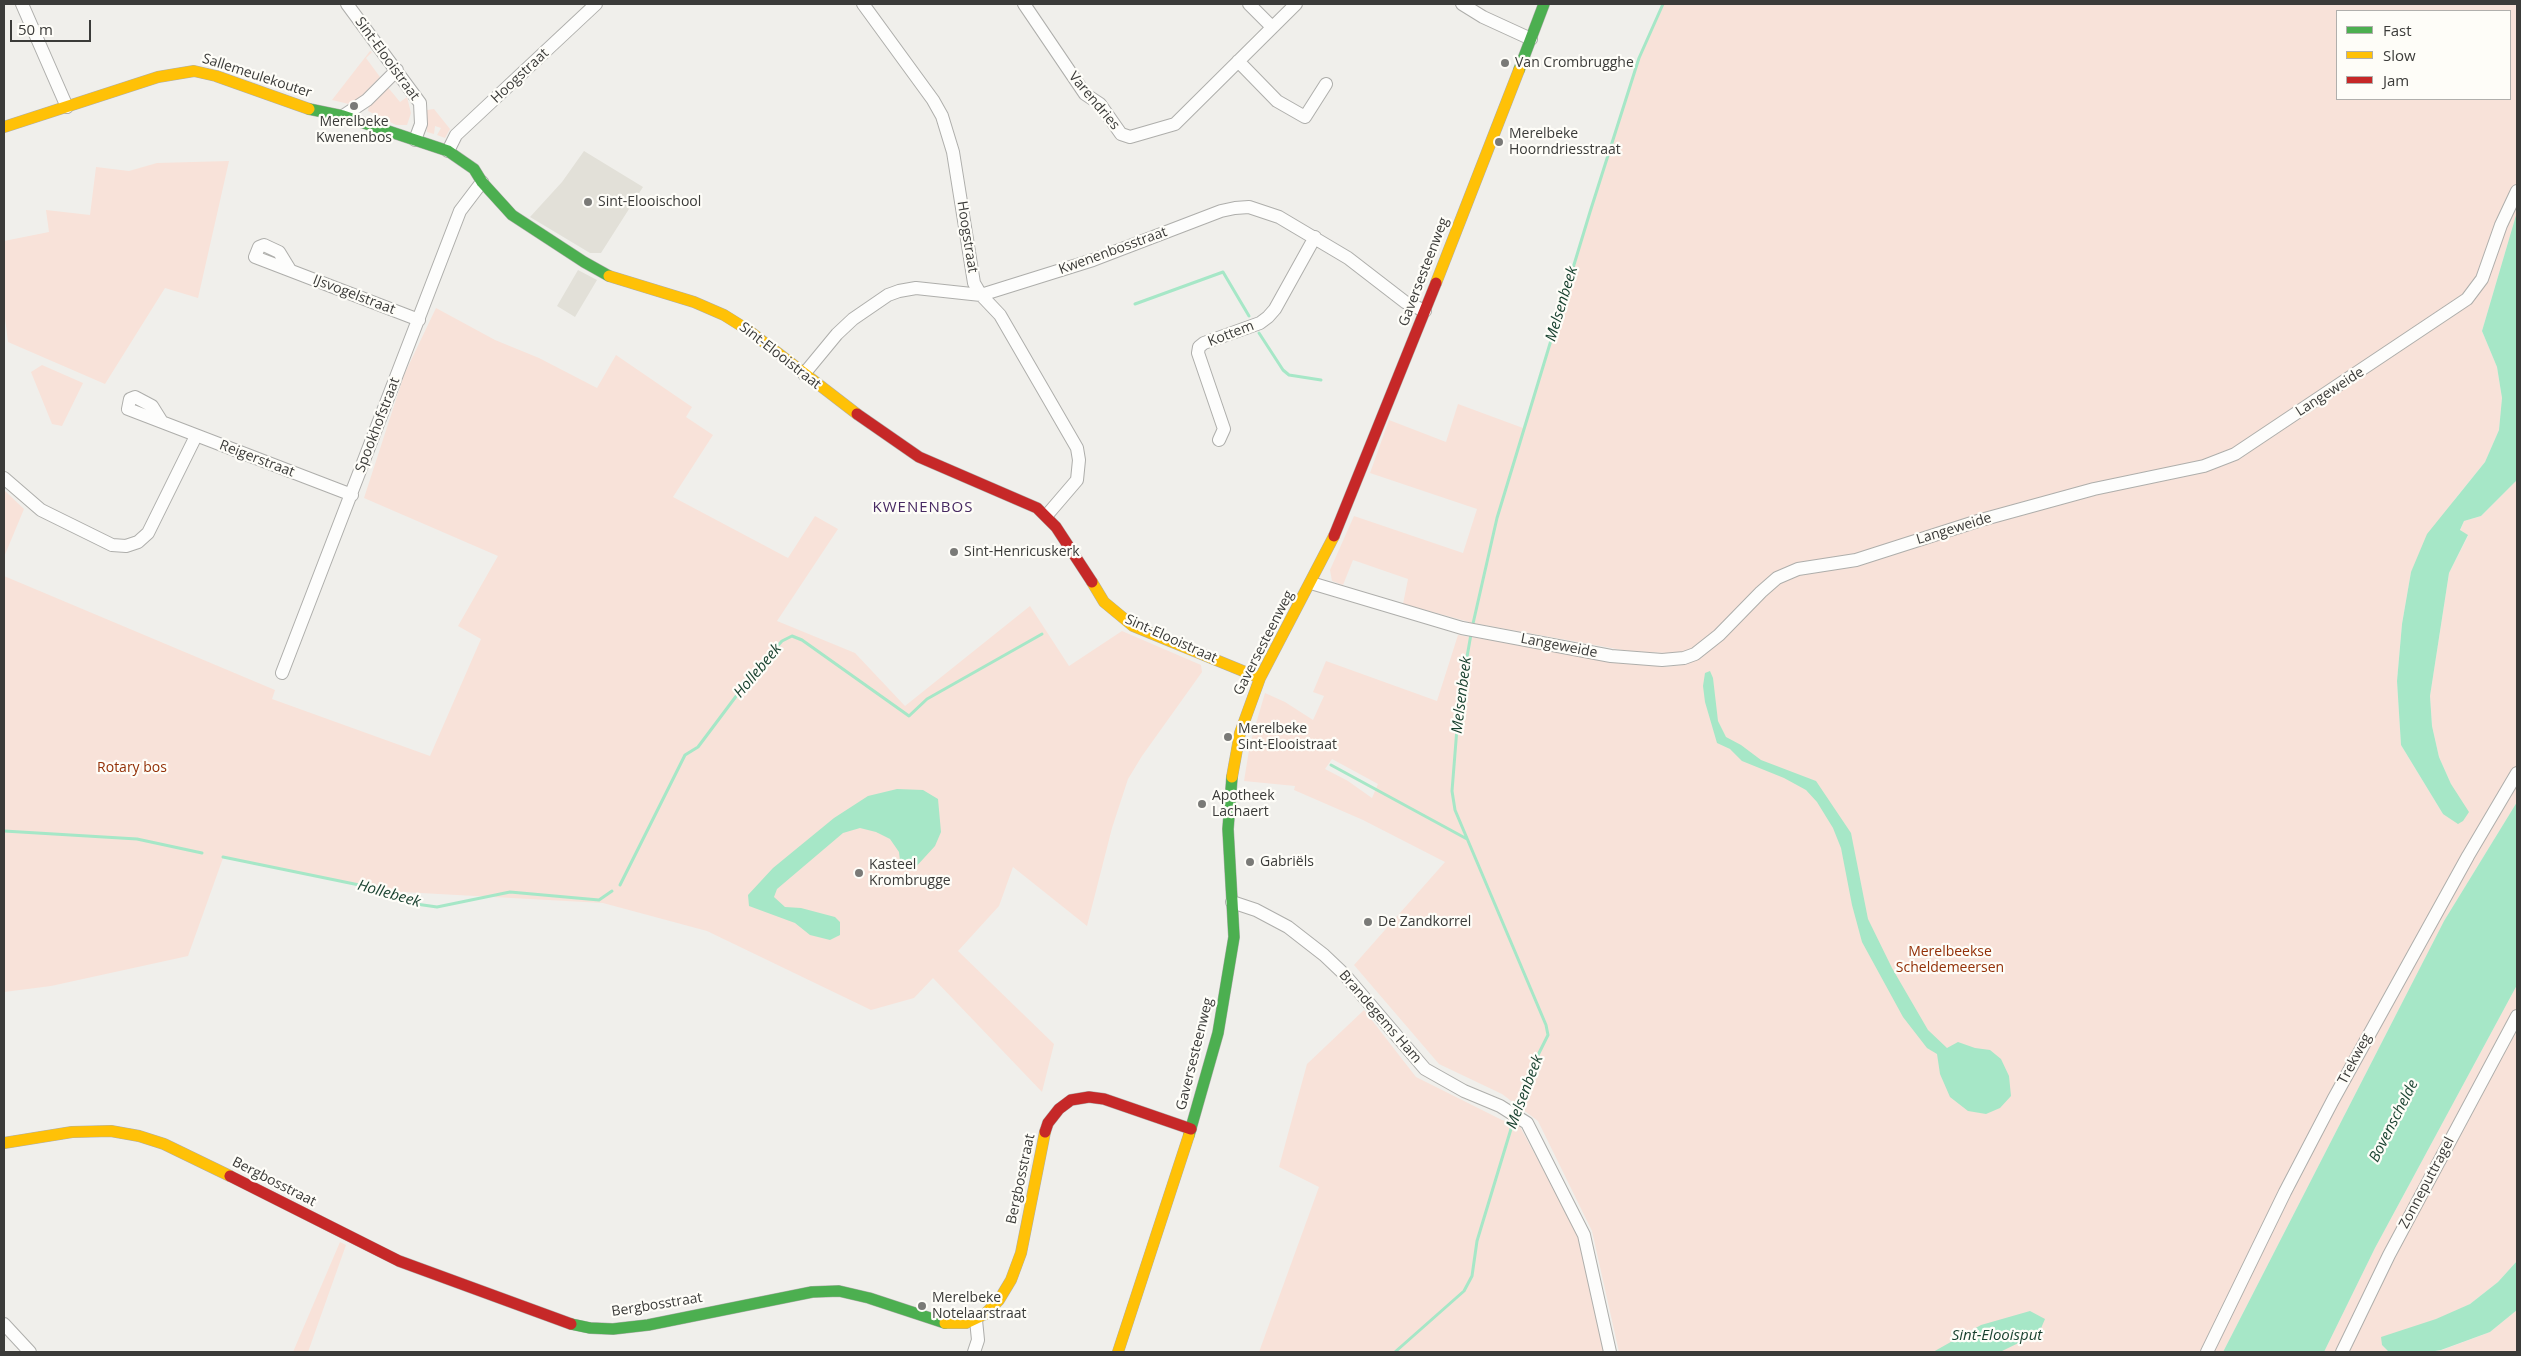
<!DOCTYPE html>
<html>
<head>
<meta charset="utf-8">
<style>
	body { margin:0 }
	#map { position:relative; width:2521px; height:1356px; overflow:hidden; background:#f0efeb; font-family:"Open Sans",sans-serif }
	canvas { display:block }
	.frame { position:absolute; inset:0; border:5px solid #3b3b39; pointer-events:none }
	.legend { position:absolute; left:2336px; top:10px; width:175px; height:90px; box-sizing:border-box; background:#fefdf8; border:1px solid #b0afac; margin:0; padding:6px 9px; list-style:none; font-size:15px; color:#3b3b39 }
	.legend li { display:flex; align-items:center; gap:10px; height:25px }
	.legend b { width:25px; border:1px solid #b0afac }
	.scale { position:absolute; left:10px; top:20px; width:81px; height:22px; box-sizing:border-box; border:2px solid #3b3b39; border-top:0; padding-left:6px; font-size:15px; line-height:18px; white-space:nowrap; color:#3b3b39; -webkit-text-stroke:4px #fefdf8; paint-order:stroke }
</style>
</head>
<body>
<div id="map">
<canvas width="2521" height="1356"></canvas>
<div class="frame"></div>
<ul class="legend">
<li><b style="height:6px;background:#4caf50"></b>Fast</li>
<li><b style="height:6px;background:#ffc107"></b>Slow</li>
<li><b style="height:6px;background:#c62828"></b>Jam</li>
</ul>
<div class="scale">50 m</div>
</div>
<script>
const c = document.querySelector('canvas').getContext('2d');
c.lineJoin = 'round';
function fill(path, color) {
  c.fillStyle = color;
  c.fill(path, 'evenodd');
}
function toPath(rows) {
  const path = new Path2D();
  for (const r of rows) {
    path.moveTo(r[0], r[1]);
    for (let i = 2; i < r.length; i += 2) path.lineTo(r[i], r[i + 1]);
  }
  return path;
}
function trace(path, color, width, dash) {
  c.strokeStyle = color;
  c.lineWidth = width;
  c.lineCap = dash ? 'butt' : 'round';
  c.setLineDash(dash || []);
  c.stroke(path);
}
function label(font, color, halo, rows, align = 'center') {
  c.font = font + ' "Open Sans",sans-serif';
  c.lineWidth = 4.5;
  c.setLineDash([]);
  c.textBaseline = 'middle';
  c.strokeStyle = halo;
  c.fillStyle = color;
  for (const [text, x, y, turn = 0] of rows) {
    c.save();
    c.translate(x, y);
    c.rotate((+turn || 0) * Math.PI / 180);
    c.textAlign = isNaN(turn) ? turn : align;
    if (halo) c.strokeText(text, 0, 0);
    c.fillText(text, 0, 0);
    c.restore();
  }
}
const built = toPath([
	[584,151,643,187,601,253,590,253,530,217,562,182],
	[578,270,597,280,575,317,557,306]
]);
const green = toPath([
	[1663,4,2517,4,2517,212,2482,331,2497,367,2502,398,2499,430,2485,462,2455,499,2411,572,2402,624,2397,681,2401,745,2443,814,2451,784,2439,757,2432,726,2430,696,2449,573,2468,536,2460,531,2464,521,2481,516,2517,480,2517,802,2444,921,2223,1352,1619,1352,1592,1231,1538,1121,1502,1094,1439,1064,1354,965,1445,862,1363,820,1294,790,1295,786,1244,781,1250,744,1265,693,1285,702,1313,720,1324,696,1313,692,1326,661,1437,701,1458,635,1612,660,1665,667,1682,665,1696,660,1764,592,1790,577,2097,493,2169,480,2221,465,2224,454,1900,541,1766,580,1720,626,1691,651,1666,653,1628,651,1473,623,1403,604,1408,579,1353,560,1343,585,1332,581,1330,570,1354,516,1463,553,1477,509,1370,473,1389,420,1446,442,1458,404,1523,428,1639,58],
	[2337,11,2510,11,2510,99,2337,99],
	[1332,759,1378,784,1372,798,1348,781,1325,769],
	[370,51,372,52,366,58,380,77,353,105,332,100],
	[386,85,400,102,407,97,411,113,407,125,396,125,368,111,369,104],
	[434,109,450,129,445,138,437,135,441,128,435,126,434,134,427,132,427,110],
	[229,161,198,298,165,288,105,384,8,342,4,310,4,241,49,232,46,210,90,215,96,167,129,171,157,163],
	[436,308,495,340,539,358,597,388,616,355,692,407,686,417,713,435,673,497,788,558,815,516,838,529,777,621,855,653,905,706,1030,606,1069,666,1122,631,1201,665,1202,672,1142,756,1128,779,1112,828,1087,926,1013,867,999,906,958,951,1054,1044,1042,1092,933,978,914,998,871,1010,707,931,603,903,384,891,223,858,188,956,51,986,4,992,4,576,275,690,272,699,430,756,481,639,458,626,498,556,364,498,404,375],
	[42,365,83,383,62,426,52,424,31,372],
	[4,490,24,509,4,557],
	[2517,985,2517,1261,2498,1282,2470,1304,2382,1345,2389,1352,2324,1352,2375,1248],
	[1364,1010,1416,1077,1502,1120,1519,1125,1576,1230,1586,1265,1605,1352,1259,1352,1319,1187,1279,1167,1307,1064],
	[340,1242,346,1245,308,1352,293,1352],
	[2517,1310,2517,1352,2429,1352,2442,1350,2490,1332]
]);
const water = toPath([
	[2517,212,2517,480,2481,516,2464,521,2460,530,2468,535,2449,573,2430,696,2432,726,2439,757,2451,784,2469,812,2463,821,2458,824,2443,814,2401,745,2397,681,2402,624,2411,572,2427,534,2485,462,2499,430,2502,398,2497,367,2482,331],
	[1710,671,1713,678,1718,721,1726,737,1741,745,1761,760,1816,781,1851,833,1868,919,1892,968,1928,1030,1947,1048,1958,1042,1975,1048,1990,1050,2001,1059,2009,1076,2011,1096,2000,1108,1986,1114,1968,1111,1950,1097,1940,1074,1937,1054,1927,1048,1903,1017,1862,942,1852,905,1841,848,1833,828,1817,802,1806,790,1784,778,1742,761,1730,749,1717,743,1705,702,1703,686,1705,673],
	[897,789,923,790,938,799,941,832,935,846,913,870,900,861,899,852,890,839,876,832,860,828,843,833,777,889,774,897,785,907,801,908,835,917,840,922,840,935,830,940,810,935,795,923,749,906,748,895,773,868,834,818,868,796],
	[2517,802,2517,985,2375,1248,2324,1352,2223,1352,2444,921],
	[2517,1261,2517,1310,2490,1332,2441,1350,2429,1352,2389,1352,2382,1345,2381,1337,2436,1319,2470,1304,2498,1282],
	[2030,1311,2045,1319,2039,1333,2000,1352,1933,1352,1981,1325]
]);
const stream = toPath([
	[1135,304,1223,272,1249,316],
	[1259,333,1283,370,1289,375,1321,380],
	[1472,628,1497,518,1590,212,1639,58,1663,4],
	[1471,634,1459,703,1452,791,1455,810,1546,1025,1548,1035,1529,1073,1516,1111],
	[1331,765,1467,839],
	[4,831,137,839,202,853],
	[223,857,369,887,416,904,437,907,510,892,599,900,612,891],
	[620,885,685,755,698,747,755,671,782,641,792,636,802,640,909,716,927,699,1042,634],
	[1395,1352,1464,1291,1472,1276,1477,1241,1514,1119]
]);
const street = toPath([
	[22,4,67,107],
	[347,4,420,103,421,124,415,140],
	[863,4,933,100,942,116,953,152,974,283,981,295,1000,315,1077,448,1079,460,1077,480,1047,515],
	[1024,4,1085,94,1100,104,1121,134,1130,137,1175,124,1296,4],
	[1249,4,1272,27],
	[1462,4,1483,17,1531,39],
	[1238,61,1277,101,1305,117,1326,84],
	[343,116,367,100,397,70],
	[448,151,456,135,596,4],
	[290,270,279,252,264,245,259,247,255,257,419,320],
	[804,374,837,334,853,319,888,295,899,291,916,288,981,295,1093,260,1221,211,1235,208,1249,207,1279,217,1348,258,1405,302,1425,311],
	[162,422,152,406,135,397,130,399,128,409,352,495],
	[1219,440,1224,429,1198,353,1199,347,1204,343,1260,323,1268,317,1275,309,1315,237],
	[4,478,41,510,112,545,126,546,138,542,148,533,196,436],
	[1311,583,1462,628,1611,656,1662,660,1684,658,1695,654,1719,635,1761,592,1777,578,1798,569,1856,560,1981,520,2094,489,2204,466,2235,454,2467,299,2482,279,2501,225,2517,191],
	[282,673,460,211,482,182],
	[1232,902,1256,910,1288,927,1324,955,1344,974,1425,1069,1464,1091,1500,1106,1527,1123,1584,1235,1610,1352],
	[4,1324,30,1352],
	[974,1352,978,1340,976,1320],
	[2207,1352,2285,1192,2333,1100,2468,856,2517,773],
	[2342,1352,2389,1255,2517,1016]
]);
const fast = toPath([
	[1519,70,1544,4],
	[309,109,343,116,448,151,474,169,482,182,512,215,584,262,609,276],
	[1189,1135,1218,1033,1234,937,1228,829,1232,777],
	[571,1324,590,1328,613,1329,648,1325,812,1292,839,1291,869,1298,945,1323]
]);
const slow = toPath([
	[4,127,158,77,194,71,216,76,309,109],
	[609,276,694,302,724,315,748,330,857,414],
	[1436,283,1519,70],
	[1092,582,1104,602,1133,626,1260,678],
	[1232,777,1240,733,1260,678,1334,536],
	[4,1143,72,1132,111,1131,139,1136,164,1144,230,1176],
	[945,1323,966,1323,985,1314,999,1300,1011,1280,1021,1253,1045,1132],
	[1118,1352,1189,1135]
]);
const jam = toPath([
	[857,414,919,457,1037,508,1056,527,1092,582],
	[1334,536,1436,283],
	[1045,1132,1048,1123,1059,1109,1071,1100,1089,1097,1104,1099,1191,1129],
	[230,1176,399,1261,571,1324]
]);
const markers = [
	[1505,63,5,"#7a7a77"],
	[354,106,5,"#7a7a77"],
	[1499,142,5,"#7a7a77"],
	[588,202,5,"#7a7a77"],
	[954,552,5,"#7a7a77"],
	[1228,737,5,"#7a7a77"],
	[1202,804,5,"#7a7a77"],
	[1250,862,5,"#7a7a77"],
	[859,873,5,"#7a7a77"],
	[1368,922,5,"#7a7a77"],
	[922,1306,5,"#7a7a77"]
];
const streetNames = [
	["Sint-Elooistraat",387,59,54],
	["Sallemeulekouter",257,76,18],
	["Hoogstraat",520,76,-43],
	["Varendries",1094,101,50],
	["Hoogstraat",967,237,81],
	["Kwenenbosstraat",1113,251,-20],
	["Gaversesteenweg",1424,272,-69],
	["IJsvogelstraat",354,295,21],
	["Kottem",1231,334,-21],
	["Sint-Elooistraat",780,356,38],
	["Langeweide",2330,392,-33],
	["Spookhofstraat",378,425,-69],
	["Reigerstraat",257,459,21],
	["Langeweide",1954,529,-17],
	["Sint-Elooistraat",1171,639,24],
	["Gaversesteenweg",1264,643,-63],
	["Langeweide",1559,646,11],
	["Brandegems Ham",1380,1017,49],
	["Gaversesteenweg",1195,1054,-76],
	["Trekweg",2355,1059,-62],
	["Bergbosstraat",1021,1179,-78],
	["Bergbosstraat",274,1182,27],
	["Zonneputtragel",2427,1183,-62],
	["Bergbosstraat",657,1305,-9]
];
const poiNames = [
	["Van Crombrugghe",1515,63],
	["Merelbeke",354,122,"center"],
	["Kwenenbos",354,138,"center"],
	["Merelbeke",1509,134],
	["Hoorndriesstraat",1509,150],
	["Sint-Elooischool",598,202],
	["Sint-Henricuskerk",964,552],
	["Merelbeke",1238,729],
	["Sint-Elooistraat",1238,745],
	["Apotheek",1212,796],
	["Lachaert",1212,812],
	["Gabriëls",1260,862],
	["Kasteel",869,865],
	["Krombrugge",869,881],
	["De Zandkorrel",1378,922],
	["Merelbeke",932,1298],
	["Notelaarstraat",932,1314]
];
const parkNames = [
	["Rotary bos",132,768],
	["Merelbeekse",1950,952],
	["Scheldemeersen",1950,968]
];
const waterNames = [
	["Melsenbeek",1562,304,-73],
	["Hollebeek",758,671,-50],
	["Melsenbeek",1462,695,-83],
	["Hollebeek",389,894,16],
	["Melsenbeek",1525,1092,-69],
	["Bovenschelde",2394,1121,-63],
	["Sint-Elooisput",1997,1336]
];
const neighbourhoodNames = [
	["KWENENBOS",923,508]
];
fill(built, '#e2e0d8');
fill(green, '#f8e2d9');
fill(water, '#a6e7c7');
trace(stream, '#a6e7c7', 3);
trace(street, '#aeaeab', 14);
trace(fast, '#aeaeab', 12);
trace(slow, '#aeaeab', 12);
trace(jam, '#aeaeab', 12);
trace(street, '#fdfdfc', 12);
trace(fast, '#4caf50', 11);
trace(slow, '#ffc107', 11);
trace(jam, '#c62828', 11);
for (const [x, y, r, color] of markers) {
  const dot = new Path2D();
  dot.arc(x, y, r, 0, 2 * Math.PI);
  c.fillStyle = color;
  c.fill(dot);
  trace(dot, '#fefdf8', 2);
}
label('14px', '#3b3b39', '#fefdf8', streetNames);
label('14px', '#3b3b39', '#fefdf8', poiNames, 'left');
label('14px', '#933007', '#fefdf8', parkNames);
label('italic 15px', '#163f2d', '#fefdf8', waterNames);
c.letterSpacing = '1px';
label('15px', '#472962', '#fefdf8', neighbourhoodNames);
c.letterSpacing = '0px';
</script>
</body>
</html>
